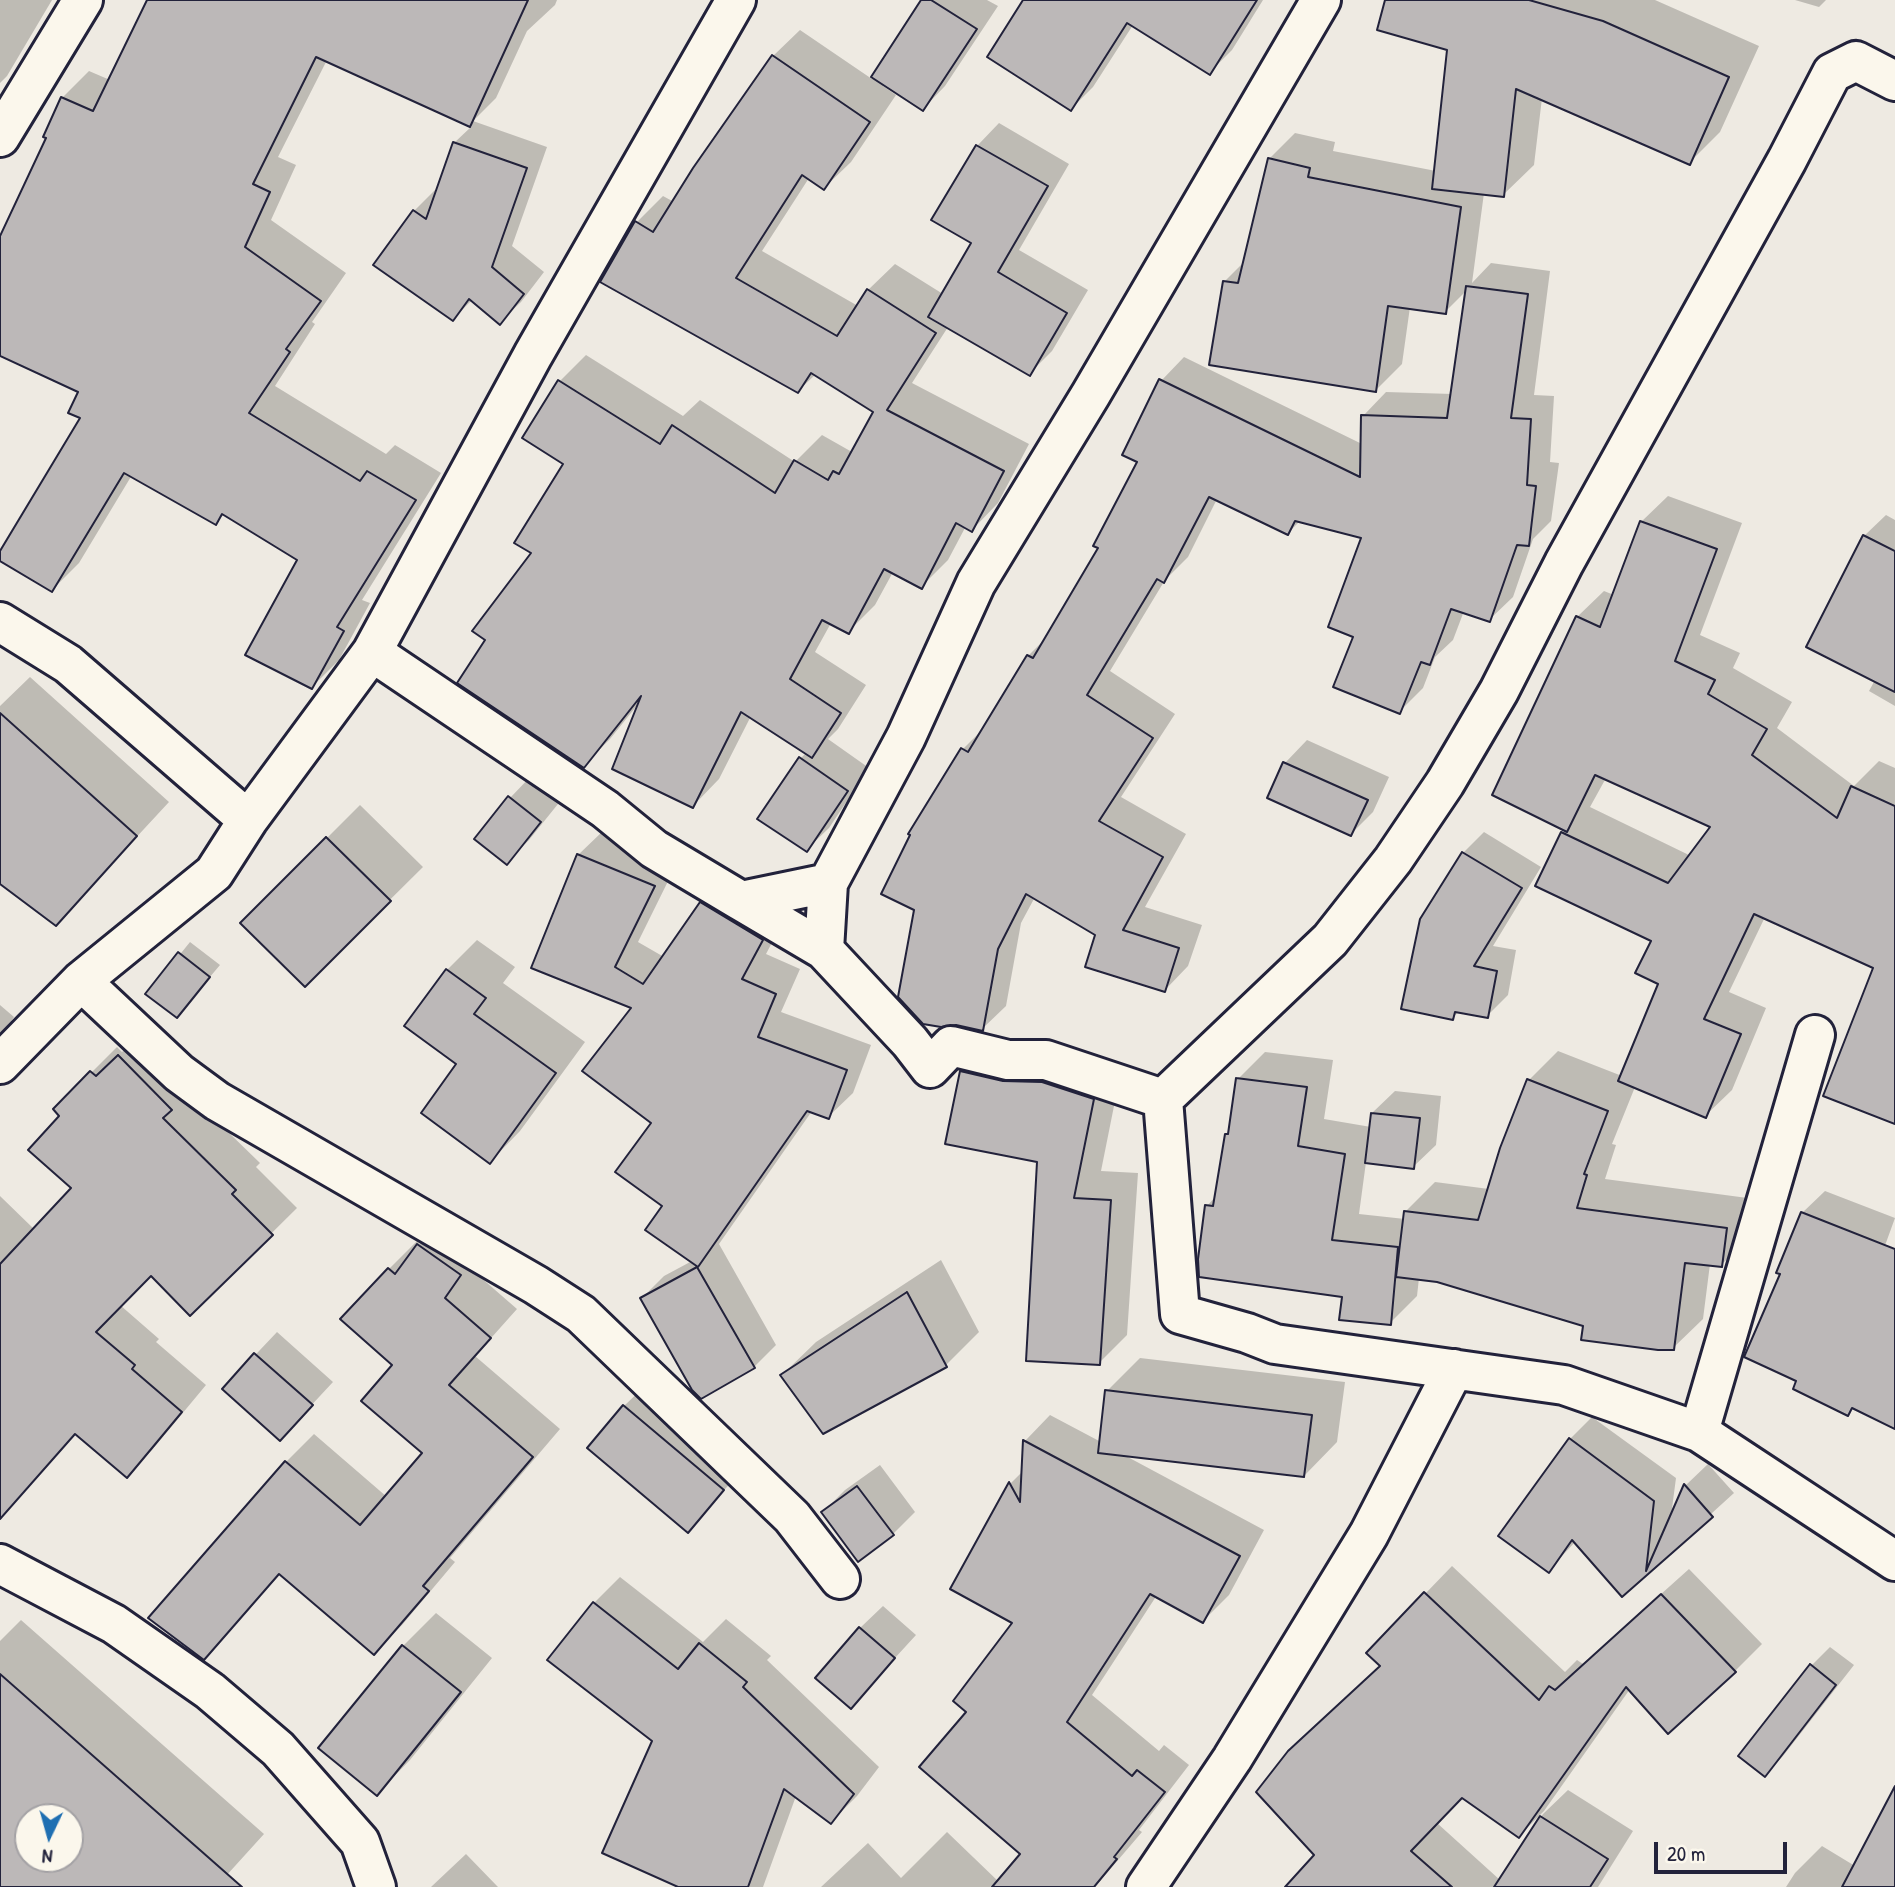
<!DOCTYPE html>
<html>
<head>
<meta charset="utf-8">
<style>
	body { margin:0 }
	#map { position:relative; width:1895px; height:1887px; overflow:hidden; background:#eeeae2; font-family:"Patrick Hand",sans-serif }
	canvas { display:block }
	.north { position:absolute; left:14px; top:1803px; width:70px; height:70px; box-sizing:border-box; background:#fbf7ec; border:2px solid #a4a2a5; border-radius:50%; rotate:185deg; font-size:19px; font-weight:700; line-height:28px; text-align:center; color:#22223b }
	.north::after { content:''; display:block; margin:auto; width:24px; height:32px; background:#1f6fb2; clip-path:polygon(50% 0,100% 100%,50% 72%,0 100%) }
	.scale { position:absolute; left:1654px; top:1842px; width:133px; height:32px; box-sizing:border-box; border:4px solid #22223b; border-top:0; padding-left:9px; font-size:21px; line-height:24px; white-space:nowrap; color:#22223b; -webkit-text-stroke:5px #fbf7ec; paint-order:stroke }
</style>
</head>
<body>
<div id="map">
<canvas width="1895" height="1887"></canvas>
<div class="north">N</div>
<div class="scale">20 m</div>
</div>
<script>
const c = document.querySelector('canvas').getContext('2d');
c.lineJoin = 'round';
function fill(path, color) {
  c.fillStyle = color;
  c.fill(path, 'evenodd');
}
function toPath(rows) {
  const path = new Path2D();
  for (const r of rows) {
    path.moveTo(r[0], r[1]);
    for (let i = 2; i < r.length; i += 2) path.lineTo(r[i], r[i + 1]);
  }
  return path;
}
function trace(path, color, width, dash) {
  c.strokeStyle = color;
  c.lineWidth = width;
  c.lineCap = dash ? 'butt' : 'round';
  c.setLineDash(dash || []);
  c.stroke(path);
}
const shadow = toPath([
	[0,0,52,0,7,76,0,83],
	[154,0,557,0,555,5,527,31,496,98,473,121,547,147,512,246,544,272,521,302,500,322,472,300,453,319,414,211,435,190,437,192,454,143,472,126,327,60,278,157,296,165,271,220,346,273,312,322,315,324,275,386,386,454,395,445,441,473,362,600,370,603,339,660,312,687,299,559,225,513,216,523,132,475,79,563,52,590,0,559,0,554,82,418,80,391,0,354,0,241,48,138,62,98,89,71,110,80],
	[923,0,987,0,998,6,945,86,923,109,884,84,883,86,896,95,851,162,824,188,809,178,762,251,858,306,868,290,895,264,943,294,974,242,933,219,977,146,999,123,1069,164,1019,250,1088,290,1052,351,1030,373,948,327,912,383,1029,444,998,503,972,530,966,526,948,560,921,587,893,572,875,605,848,632,831,623,815,652,866,685,838,729,828,739,869,768,829,828,806,850,801,758,807,752,751,716,719,779,693,806,639,703,610,739,583,766,488,640,533,553,565,463,560,381,586,355,683,416,700,400,795,462,822,435,852,452,875,411,816,374,798,391,636,223,663,196,674,202,773,56,800,30,872,79],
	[1025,0,1263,0,1232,50,1209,73,1133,25,1093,87,1071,109],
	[1387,0,1655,0,1759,46,1720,132,1689,163,1542,98,1534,165,1503,195,1484,193,1472,283,1491,263,1550,271,1534,395,1554,396,1550,462,1559,463,1551,521,1533,539,1513,597,1489,620,1464,611,1453,640,1435,657,1423,688,1399,712,1356,636,1363,537,1300,521,1288,533,1217,499,1188,557,1165,580,1110,671,1175,714,1121,797,1186,834,1145,907,1202,925,1188,966,1165,990,1098,934,1035,897,1021,923,1006,1006,982,1029,963,749,985,727,1028,656,1048,636,1100,548,1139,461,1161,381,1184,357,1362,444,1363,416,1386,392,1453,394,1467,290,1445,312,1410,307,1402,364,1376,390,1224,282,1245,261,1269,159,1295,133,1335,142,1333,151,1436,171,1449,49],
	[1795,0,1826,0,1819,7],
	[1668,496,1742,523,1700,635,1740,653,1733,668,1792,702,1777,728,1854,786,1879,761,1895,768,1895,1122,1875,967,1765,917,1729,992,1766,1008,1732,1090,1705,1116,1635,1087,1612,1144,1616,1145,1605,1179,1755,1199,1751,1236,1721,1265,1710,1264,1703,1319,1673,1348,1438,1280,1419,1278,1417,1296,1390,1323,1207,1206,1216,1196,1227,1135,1230,1132,1238,1079,1265,1052,1333,1060,1324,1119,1371,1127,1372,1113,1395,1091,1441,1096,1436,1145,1413,1167,1366,1162,1359,1214,1405,1219,1406,1211,1435,1182,1489,1189,1529,1080,1558,1051,1622,1076,1660,983,1653,940,1563,833,1567,830,1577,617,1604,591,1614,595,1641,522],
	[1606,778,1713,827,1691,856,1590,807],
	[1886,515,1895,520,1895,706,1869,691,1875,680,1864,536],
	[30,677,169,802,56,924,0,882,0,706],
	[1307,740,1389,777,1373,812,1351,834,1269,797,1285,763],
	[532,775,562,799,529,840,507,862,510,798],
	[360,805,423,867,305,984,242,923],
	[603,831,678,861,638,942,664,957,701,903,726,878,787,914,766,954,800,969,781,1012,871,1045,853,1093,828,1117,812,1111,719,1244,776,1345,754,1367,642,1298,664,1276,692,1261,665,1205,654,1123,633,1008,533,967,578,855],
	[1484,832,1541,867,1493,946,1516,950,1508,995,1487,1016,1460,1011,1452,1018,1463,853],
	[477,940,515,967,503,983,585,1042,520,1131,490,1162,459,1063,447,970],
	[190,942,220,965,177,1016,148,994],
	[0,1005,14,1017,0,1037],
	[145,1031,188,1093,260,1163,256,1167,297,1208,190,1314,151,1274,120,1305,159,1339,156,1342,206,1385,152,1450,126,1475,76,1433,4,1513,0,1510,0,1196,35,1230,73,1188,62,1116,55,1109,117,1047,122,1052],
	[989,1044,1121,1071,1101,1171,1138,1173,1127,1335,1099,1363,1039,1161,961,1071],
	[1825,1191,1895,1218,1871,1284,1895,1296,1895,1427,1854,1407,1848,1414,1799,1380,1802,1213],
	[446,1217,471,1269,517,1309,475,1356,560,1429,450,1558,455,1562,402,1625,374,1653,280,1574,204,1658,286,1462,314,1434,387,1497,424,1453,394,1365,389,1269,417,1241,420,1244],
	[941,1260,979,1332,946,1365,823,1431,782,1375,816,1342],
	[277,1332,333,1382,280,1439,224,1388],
	[1140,1358,1345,1382,1337,1442,1304,1476,1124,1455,1264,1530,1229,1595,1203,1621,1157,1595,1092,1695,1159,1751,1164,1745,1189,1765,1139,1830,1142,1832,1095,1887,821,1887,868,1843,901,1878,947,1832,999,1882,1022,1853,969,1711,1015,1623,952,1588,1011,1483,1023,1471,1025,1441,1050,1415,1101,1442,1107,1391],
	[647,1384,745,1467,688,1530,624,1406],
	[1592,1417,1676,1478,1671,1516,1686,1485,1708,1464,1734,1493,1623,1594,1576,1541,1548,1571,1570,1439],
	[880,1465,915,1512,893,1534,823,1512,845,1490],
	[1452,1566,1565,1672,1577,1660,1583,1664,1689,1569,1762,1644,1735,1671,1630,1689,1544,1811,1519,1836,1462,1796,1437,1823,1500,1880,1543,1814,1568,1790,1633,1831,1598,1887,1287,1887,1316,1855,1381,1665,1368,1653],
	[620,1577,703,1642,726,1619,771,1656,767,1660,879,1767,857,1796,831,1822,796,1796,763,1887,683,1887,655,1741,594,1603],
	[883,1606,916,1635,851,1706,860,1628],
	[436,1613,492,1658,410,1760,377,1794,403,1646],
	[21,1620,264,1834,216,1887,71,1887,39,1859,70,1859,70,1817,28,1817,28,1849,0,1824,0,1641],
	[1830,1647,1854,1665,1783,1756,1765,1775,1812,1665],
	[1895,1789,1895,1887,1786,1887,1795,1873,1822,1846,1855,1866],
	[466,1854,498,1887,431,1887]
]);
const building = toPath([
	[147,0,528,0,470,127,316,57,253,184,270,192,245,247,321,301,286,349,290,352,249,413,360,481,367,471,416,500,337,627,344,631,312,689,245,655,297,560,222,514,216,525,124,473,52,592,0,561,0,551,80,418,68,413,78,392,0,356,0,236,46,138,43,137,61,97,93,111,147,0],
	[921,0,931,0,977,29,923,111,871,77,921,0],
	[1023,0,1257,0,1210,75,1127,23,1071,111,987,57,1023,0],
	[1385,0,1529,0,1603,21,1729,77,1690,165,1516,89,1504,197,1432,189,1447,50,1377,30,1385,0],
	[772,55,870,122,824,190,802,175,736,278,837,336,867,289,936,333,887,410,1004,471,972,532,956,523,922,589,884,569,849,634,822,620,790,679,841,713,812,758,741,712,693,808,612,769,641,696,584,768,457,683,485,640,472,631,531,553,514,543,563,464,522,438,558,380,660,444,672,425,775,493,794,460,828,480,833,471,839,474,873,412,811,373,798,393,600,282,635,221,653,232,693,168,772,55],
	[453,142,527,168,492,267,524,294,500,325,469,299,453,321,373,265,413,210,426,219,453,142],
	[976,145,1048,186,998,272,1067,313,1030,376,928,317,971,243,931,220,976,145],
	[1268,158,1310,168,1308,177,1461,207,1446,314,1388,306,1376,392,1209,365,1223,281,1238,283,1268,158],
	[1466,286,1528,294,1511,418,1531,419,1527,485,1536,486,1529,546,1517,545,1490,622,1451,609,1430,665,1421,662,1400,714,1333,687,1353,637,1328,627,1361,538,1295,521,1288,535,1209,497,1164,583,1157,579,1087,695,1153,738,1099,821,1163,857,1123,930,1179,948,1165,992,1085,967,1095,935,1026,894,998,949,983,1031,956,1025,941,1027,923,1024,898,997,914,910,881,894,910,835,908,834,961,748,968,752,1027,655,1033,658,1098,548,1093,546,1137,462,1122,455,1159,379,1360,477,1361,415,1447,418,1466,286],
	[1640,521,1717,549,1675,661,1715,680,1708,694,1767,729,1752,755,1837,818,1851,786,1895,806,1895,1124,1823,1096,1873,968,1754,914,1704,1019,1741,1034,1706,1118,1618,1081,1658,984,1635,973,1651,941,1535,886,1561,832,1668,883,1710,827,1595,775,1567,832,1492,795,1576,616,1600,627,1640,521],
	[1863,535,1895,551,1895,692,1806,647,1863,535],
	[0,713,137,836,56,926,0,884,0,713],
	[799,757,848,791,807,852,757,819,799,757],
	[1283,762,1368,800,1351,836,1267,798,1283,762],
	[508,796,541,822,507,865,474,839,508,796],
	[326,837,391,901,305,987,240,923,326,837],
	[1462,852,1522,888,1474,966,1497,971,1488,1018,1455,1012,1453,1020,1401,1009,1420,919,1462,852],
	[577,854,655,886,615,967,643,984,700,902,763,940,742,979,776,994,758,1037,847,1070,829,1119,807,1111,698,1267,645,1230,662,1206,615,1172,651,1123,582,1071,631,1008,531,968,577,854],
	[178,952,210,977,177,1018,145,994,178,952],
	[446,969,486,998,474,1014,556,1073,490,1164,421,1113,456,1064,404,1026,446,969],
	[118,1055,172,1110,163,1118,236,1190,232,1194,273,1235,190,1316,151,1276,96,1332,135,1365,132,1369,182,1412,127,1478,75,1434,0,1519,0,1264,71,1188,28,1150,59,1116,53,1109,90,1071,96,1076,118,1055],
	[960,1071,1003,1081,1042,1082,1094,1099,1074,1198,1111,1200,1100,1365,1026,1361,1037,1162,945,1144,960,1071],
	[1236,1078,1307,1087,1298,1146,1345,1154,1332,1240,1398,1247,1391,1325,1339,1320,1342,1297,1199,1277,1198,1259,1205,1205,1213,1206,1225,1134,1228,1134,1236,1078],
	[1527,1079,1608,1111,1584,1174,1587,1175,1577,1208,1727,1228,1722,1267,1685,1263,1674,1350,1658,1350,1581,1340,1583,1326,1437,1282,1396,1277,1404,1211,1478,1220,1500,1148,1527,1079],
	[1371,1113,1420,1118,1414,1169,1365,1163,1371,1113],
	[1801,1212,1895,1249,1895,1429,1852,1408,1848,1416,1793,1389,1796,1381,1744,1357,1780,1274,1776,1273,1801,1212],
	[417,1244,461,1275,445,1298,491,1338,449,1385,533,1457,423,1586,429,1591,374,1655,279,1574,204,1660,148,1618,285,1461,360,1525,422,1453,361,1401,392,1365,340,1319,388,1268,395,1274,417,1244],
	[697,1267,755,1368,701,1399,692,1390,640,1298,697,1267],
	[907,1292,947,1367,823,1434,780,1375,907,1292],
	[254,1353,313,1405,280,1441,222,1389,254,1353],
	[1105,1390,1312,1415,1304,1477,1098,1453,1105,1390],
	[623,1405,724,1490,688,1533,587,1448,623,1405],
	[1569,1438,1654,1501,1646,1571,1684,1484,1713,1517,1622,1597,1572,1540,1549,1573,1498,1536,1569,1438],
	[1023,1440,1240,1556,1203,1623,1150,1594,1067,1722,1132,1776,1137,1770,1165,1792,1114,1857,1117,1859,1094,1887,992,1887,1020,1854,919,1767,966,1712,953,1701,1012,1623,950,1589,1009,1482,1020,1502,1023,1440],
	[857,1486,894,1535,858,1562,821,1512,857,1486],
	[1424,1592,1539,1700,1549,1686,1555,1690,1661,1594,1736,1672,1668,1734,1626,1687,1519,1838,1462,1798,1411,1851,1452,1887,1285,1887,1314,1855,1256,1792,1288,1751,1380,1666,1366,1653,1424,1592],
	[593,1602,678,1669,699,1643,747,1682,743,1687,854,1794,831,1824,784,1789,748,1887,678,1887,602,1853,652,1741,547,1660,593,1602],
	[859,1627,895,1658,851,1709,815,1678,859,1627],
	[402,1645,461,1692,377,1796,318,1748,402,1645],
	[1810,1664,1836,1685,1765,1777,1738,1756,1810,1664],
	[0,1674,242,1887,0,1887,0,1674],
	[28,1817,70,1817,70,1859,28,1859,28,1817],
	[1895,1786,1895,1887,1842,1887,1895,1786],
	[1540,1816,1608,1859,1590,1887,1494,1887,1540,1816]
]);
const minor = toPath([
	[0,137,83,0],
	[0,622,68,664,248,820],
	[372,652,605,809,654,849,741,901,828,883],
	[741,901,824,950],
	[81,981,179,1073,217,1101,536,1285,581,1314,792,1517,840,1579],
	[0,1064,81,981,214,873,248,820,372,652,533,355,736,0],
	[1163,1099,1046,1060,1008,1060,951,1046,930,1068,910,1042,824,950,828,883,906,737,976,583,1091,394,1321,0],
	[1163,1099,1330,940,1393,860,1445,783,1499,691,1564,563,1787,160,1832,73,1856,61,1895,81],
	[1163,1099,1180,1314,1247,1333,1275,1344,1564,1385,1699,1432,1895,1561],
	[1699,1432,1815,1035],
	[0,1564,114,1624,210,1691,278,1749,360,1842,376,1887],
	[1146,1887,1232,1759,1369,1534,1454,1369]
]);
fill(shadow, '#0003');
fill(building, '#bcb8b8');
trace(building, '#22223b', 2);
trace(minor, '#22223b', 44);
trace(minor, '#fbf7ec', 38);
</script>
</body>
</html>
